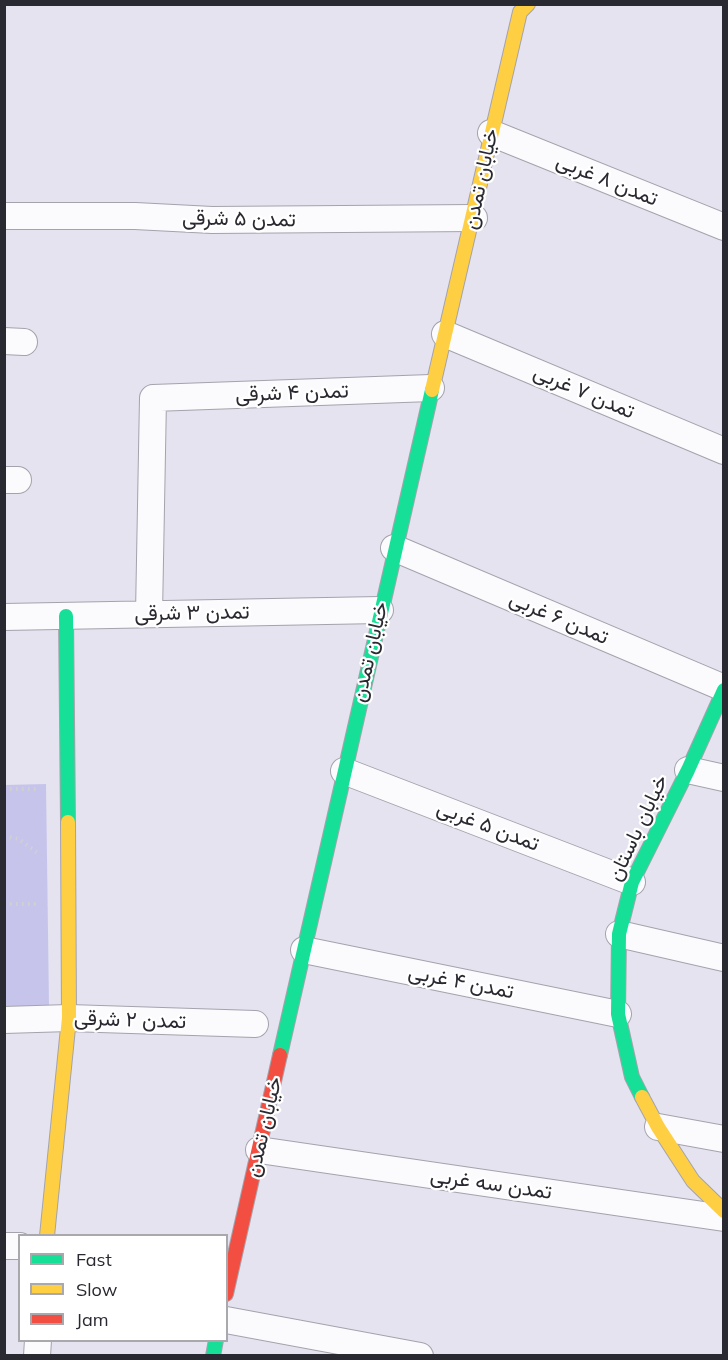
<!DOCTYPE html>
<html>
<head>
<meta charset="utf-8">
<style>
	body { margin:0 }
	#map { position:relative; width:728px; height:1360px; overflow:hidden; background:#e4e3ef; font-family:Mulish,sans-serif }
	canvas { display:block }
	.frame { position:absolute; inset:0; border:6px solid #292931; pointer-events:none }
	.legend { position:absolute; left:18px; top:1234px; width:210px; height:108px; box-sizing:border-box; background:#fff; border:2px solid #a9a9ad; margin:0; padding:8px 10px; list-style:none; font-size:18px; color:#292931 }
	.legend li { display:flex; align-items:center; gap:12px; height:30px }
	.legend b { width:30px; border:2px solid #a9a9ad }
</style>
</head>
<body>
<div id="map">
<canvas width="728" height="1360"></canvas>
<div class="frame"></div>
<ul class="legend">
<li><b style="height:8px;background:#16e098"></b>Fast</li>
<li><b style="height:8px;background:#ffcf43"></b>Slow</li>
<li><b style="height:8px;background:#f24e42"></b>Jam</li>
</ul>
</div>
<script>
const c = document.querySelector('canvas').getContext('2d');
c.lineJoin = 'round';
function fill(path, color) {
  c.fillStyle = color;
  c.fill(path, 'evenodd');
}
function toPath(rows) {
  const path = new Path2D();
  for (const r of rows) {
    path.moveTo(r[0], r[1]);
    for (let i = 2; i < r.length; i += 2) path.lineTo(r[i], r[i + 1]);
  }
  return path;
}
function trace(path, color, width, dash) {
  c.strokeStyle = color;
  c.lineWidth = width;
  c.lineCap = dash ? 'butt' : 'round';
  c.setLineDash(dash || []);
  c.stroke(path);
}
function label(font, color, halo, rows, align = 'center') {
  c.font = font + ' Mulish,Vazirmatn,sans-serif';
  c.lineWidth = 4.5;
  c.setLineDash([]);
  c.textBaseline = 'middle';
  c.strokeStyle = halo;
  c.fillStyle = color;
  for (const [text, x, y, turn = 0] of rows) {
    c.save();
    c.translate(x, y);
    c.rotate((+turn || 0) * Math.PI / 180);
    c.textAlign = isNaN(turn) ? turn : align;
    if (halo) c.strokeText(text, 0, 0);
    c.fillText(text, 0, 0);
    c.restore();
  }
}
const green = toPath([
	[46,784,49,1006,5,1007,4,785]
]);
const path = toPath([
	[4,789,39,789],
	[4,836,19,839,40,855],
	[4,904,40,904]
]);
const street = toPath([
	[491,133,724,227],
	[4,216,135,216,212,220,474,218],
	[445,334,724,451],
	[4,341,24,342],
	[4,480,18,480],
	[394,548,724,688],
	[149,614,153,398,431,388],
	[4,617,380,610],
	[688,770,724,778],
	[344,771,632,882],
	[619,934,724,958],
	[304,950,618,1014],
	[4,1020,69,1018,255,1024],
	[658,1127,724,1139],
	[259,1150,724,1218],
	[4,1246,20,1246],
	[226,1320,420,1356],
	[37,1356,38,1340]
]);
const fast = toPath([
	[66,616,68,822],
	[280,1055,432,390],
	[642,1097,632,1077,618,1014,619,934,632,882,688,770,724,690],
	[213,1356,216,1340]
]);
const slow = toPath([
	[432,390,520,12,528,4],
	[642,1097,658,1127,693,1181,724,1211],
	[47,1236,69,1018,68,822]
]);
const jam = toPath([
	[226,1294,280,1055]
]);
const streetNames = [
	["خیابان تمدن",481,179,-78],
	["تمدن ۸ غربی",607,180,22],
	["تمدن ۵ شرقی",239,219,1],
	["تمدن ۷ غربی",584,392,23],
	["تمدن ۴ شرقی",292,393,-2],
	["تمدن ۳ شرقی",192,613,-1],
	["تمدن ۶ غربی",559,618,23],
	["خیابان تمدن",370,652,-77],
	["تمدن ۵ غربی",488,826,21],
	["خیابان باستان",638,828,-65],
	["تمدن ۴ غربی",461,982,11],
	["تمدن ۲ شرقی",130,1020,2],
	["خیابان تمدن",264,1127,-77],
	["تمدن سه غربی",491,1184,8]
];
fill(green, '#c7c4eb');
trace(street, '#a4a3ac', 28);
trace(fast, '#a4a3ac', 16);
trace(slow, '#a4a3ac', 16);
trace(jam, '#a4a3ac', 16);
trace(path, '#d0d0d4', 4, [1.5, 4.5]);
trace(street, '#fbfbfd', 26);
trace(fast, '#16e098', 14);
trace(slow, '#ffcf43', 14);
trace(jam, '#f24e42', 14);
label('21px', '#292931', '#fff', streetNames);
</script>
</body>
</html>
